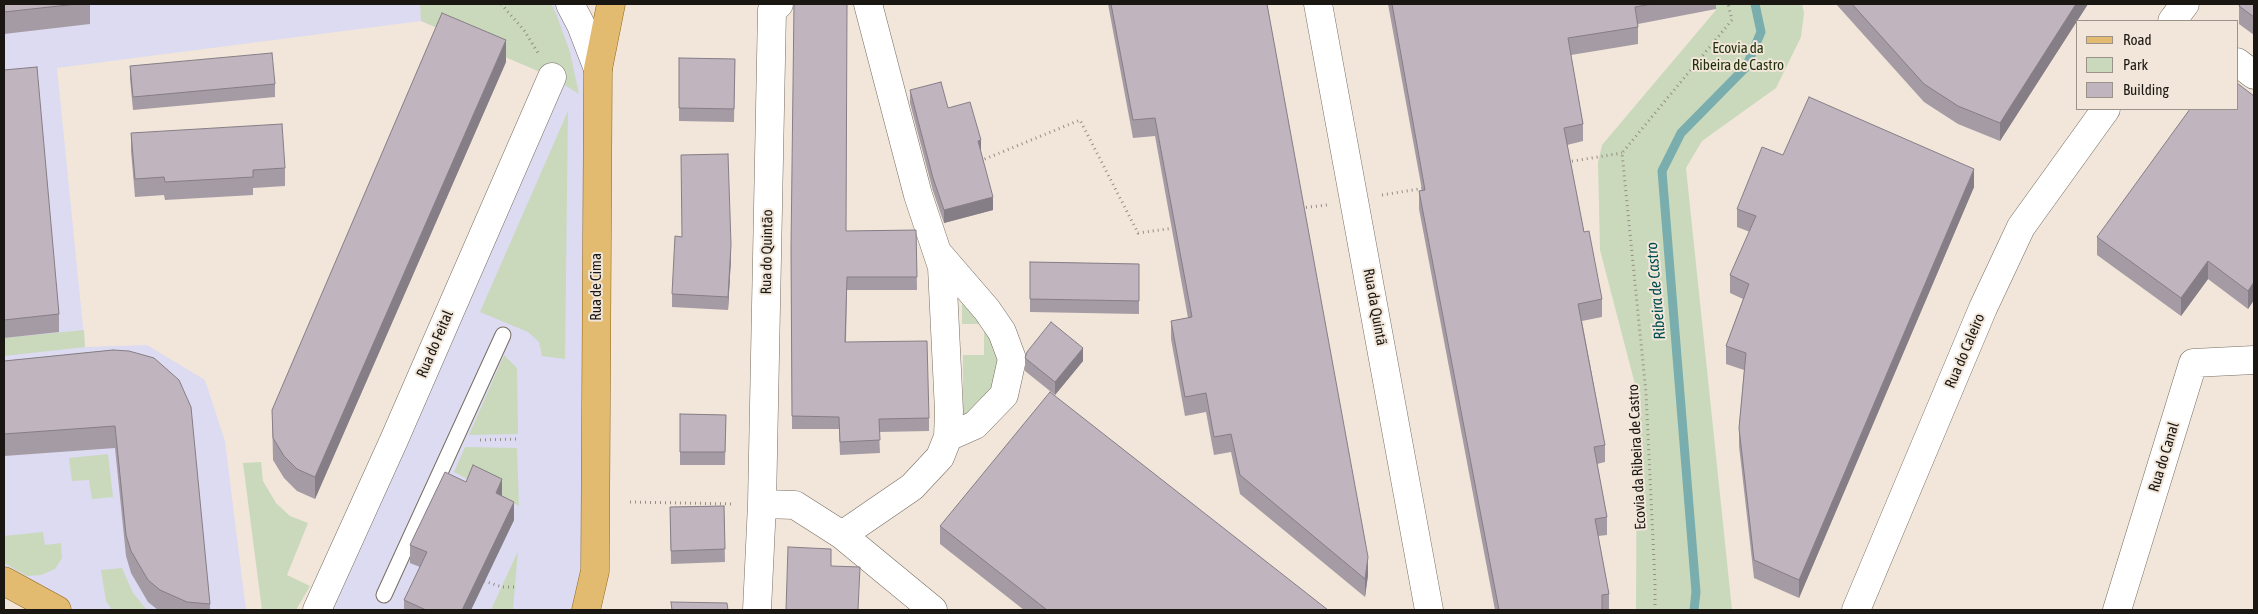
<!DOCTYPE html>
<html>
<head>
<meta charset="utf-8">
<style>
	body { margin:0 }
	#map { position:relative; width:2258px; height:614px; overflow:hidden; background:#f1e6d9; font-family:"Asap Condensed",sans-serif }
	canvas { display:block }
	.frame { position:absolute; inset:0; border:5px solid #1a1712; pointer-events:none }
	.legend { position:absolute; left:2076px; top:20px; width:162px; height:90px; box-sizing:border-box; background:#f1e6d9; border:1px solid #9b9389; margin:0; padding:6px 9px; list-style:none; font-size:15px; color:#1a1712 }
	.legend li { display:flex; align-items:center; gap:10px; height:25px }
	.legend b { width:25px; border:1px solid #9b9389 }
</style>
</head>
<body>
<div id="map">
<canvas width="2258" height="614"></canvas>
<div class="frame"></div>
<ul class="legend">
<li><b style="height:6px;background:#e2bb71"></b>Road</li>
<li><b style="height:14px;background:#cad9bc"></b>Park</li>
<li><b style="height:14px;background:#c0b4bf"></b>Building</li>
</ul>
</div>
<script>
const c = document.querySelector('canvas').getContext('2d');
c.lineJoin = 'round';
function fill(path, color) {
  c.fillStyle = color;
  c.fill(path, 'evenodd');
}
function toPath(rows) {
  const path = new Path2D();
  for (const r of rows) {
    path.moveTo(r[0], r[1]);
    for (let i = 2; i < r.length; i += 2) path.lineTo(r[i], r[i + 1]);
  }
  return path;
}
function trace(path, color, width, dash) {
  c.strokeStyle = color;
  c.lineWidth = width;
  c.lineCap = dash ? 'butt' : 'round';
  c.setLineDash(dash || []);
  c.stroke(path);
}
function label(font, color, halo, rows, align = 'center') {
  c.font = font + ' "Asap Condensed",sans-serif';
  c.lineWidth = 4;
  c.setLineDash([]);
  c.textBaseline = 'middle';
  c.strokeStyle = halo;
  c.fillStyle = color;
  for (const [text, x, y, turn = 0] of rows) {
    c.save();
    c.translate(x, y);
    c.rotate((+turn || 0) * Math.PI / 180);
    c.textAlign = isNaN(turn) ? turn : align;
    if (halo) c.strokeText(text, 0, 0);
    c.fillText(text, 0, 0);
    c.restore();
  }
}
const commercial = toPath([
	[4,4,570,4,598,69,586,610,317,610,552,77,421,21,57,68,85,347,147,345,205,380,225,441,246,610,57,610,4,581]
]);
const green = toPath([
	[420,4,551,4,555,11,570,52,579,94,552,77,421,21],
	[1714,4,1802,4,1804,13,1801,37,1776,88,1702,141,1686,168,1732,610,1636,610,1637,392,1600,250,1598,163,1602,145,1716,10],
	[568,111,565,359,542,356,539,342,528,332,480,312],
	[962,297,990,330,1001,356,1001,380,990,396,972,414,963,418,963,355,984,355,984,324,962,324],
	[84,330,85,347,4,356,4,338],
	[504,355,517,368,518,434,469,435],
	[465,447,517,448,519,506,454,472],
	[108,454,113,497,92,499,89,480,72,481,69,458],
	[261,462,263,481,276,503,290,516,308,523,287,575,310,586,296,610,262,610,243,463],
	[43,532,45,545,61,543,62,558,55,569,41,575,27,576,4,563,4,536],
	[518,551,513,610,491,610],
	[122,568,133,593,147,610,112,610,106,601,101,570]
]);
const stream = toPath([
	[1694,610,1696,592,1662,171,1681,133,1746,67,1761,32,1755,4]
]);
const path = toPath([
	[501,4,524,30,538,53],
	[980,161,1080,120,1138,233,1174,228],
	[1567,162,1622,153],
	[1382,195,1425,188],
	[1301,208,1327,205],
	[480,440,519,439],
	[630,502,734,504],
	[484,581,502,587,517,587],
	[1655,610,1655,583,1646,393,1622,153,1732,20,1728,4]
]);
const lane = toPath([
	[384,595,503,335]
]);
const street = toPath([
	[570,4,581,25,598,69],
	[1318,4,1429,610],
	[2172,21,2185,4],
	[2237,62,2254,75],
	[937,252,987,310,1002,332,1012,359,1004,395,975,425,948,437],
	[762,504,772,10,779,4],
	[842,535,912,487,940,457,948,437,949,411,942,267,918,195,868,4],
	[317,610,394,440,552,77],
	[757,610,762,504,795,505,842,535,933,610],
	[1856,610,1983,308,2021,227,2106,109],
	[2117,610,2193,363,2254,360]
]);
const primary = toPath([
	[4,581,57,610],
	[586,610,595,571,598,69,611,4]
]);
const wall = toPath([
	[4,4,90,4,90,24,4,34],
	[1108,4,1267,4,1368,575,1365,597,1240,494,1231,452,1214,455,1206,412,1185,416,1171,339,1171,321,1188,318,1155,136,1133,138],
	[1388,4,1716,4,1716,9,1638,24,1638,44,1571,55,1583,124,1583,141,1567,145,1584,232,1602,299,1602,317,1582,321,1605,445,1605,462,1597,464,1607,517,1607,535,1598,536,1609,594,1609,610,1495,610,1419,209,1419,191,1422,190],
	[1836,4,2088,4,2000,141,1958,124,1924,102],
	[2254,4,2254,35,2239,24,2239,6],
	[679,58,735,59,734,122,679,121],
	[506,62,315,499,297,491,284,478,273,460,272,410],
	[130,66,275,84,275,97,133,110,130,79],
	[4,70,59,314,59,332,4,338],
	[910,90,948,108,981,152,993,210,944,223,933,191,910,103],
	[2254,96,2254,300,2248,309,2208,279,2181,316,2097,255,2097,237],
	[131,133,285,168,285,186,253,188,253,195,165,200,164,195,135,197,131,151],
	[1783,155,1974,187,1799,598,1754,578,1739,446,1739,428,1744,370,1726,364,1726,346,1743,299,1730,293,1730,275,1750,232,1737,227,1737,209],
	[916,230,917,290,847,290,846,342,929,418,929,431,879,432,880,453,840,455,839,429,792,429,791,248,846,231],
	[731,258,728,310,672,307,672,294],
	[1030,262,1139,264,1139,314,1030,312],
	[113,350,210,604,210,610,158,610,148,602,131,573,126,556,115,448,4,456,4,361],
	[1025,358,1083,361,1055,395,1025,371],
	[680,414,726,415,725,465,680,465],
	[466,482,502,496,514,520,471,610,404,610,404,600,420,567,410,563,410,545],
	[724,506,725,562,671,564,670,507],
	[940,526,1328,610,1024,610,940,544]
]);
const shadedWall = toPath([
	[2076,4,2088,4,2000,141,2000,123],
	[506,40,506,62,315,499,315,477],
	[981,140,981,153,978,141],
	[1974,169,1974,187,1799,598,1799,580],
	[993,197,993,210,944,223,944,210],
	[731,245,731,258,728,310,728,297],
	[2208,261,2208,279,2181,316,2181,298],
	[2254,282,2254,300,2248,309,2248,291],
	[1083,348,1083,361,1055,395,1055,382],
	[502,479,502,497,496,493],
	[514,502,514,520,471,610,462,610],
	[1368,557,1368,575,1365,597,1365,579]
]);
const building = toPath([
	[4,4,77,4,4,12,4,4],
	[794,4,847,4,846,231,916,230,917,277,847,277,845,342,927,341,929,418,879,419,880,440,840,442,839,417,792,416,791,248,794,4],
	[1111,4,1267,4,1368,557,1365,579,1240,475,1231,434,1214,437,1206,393,1185,397,1171,321,1192,317,1155,118,1133,120,1111,4],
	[1392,4,1652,4,1635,7,1638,27,1568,38,1583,124,1564,128,1584,232,1589,231,1602,299,1578,304,1605,445,1594,447,1607,517,1595,519,1609,594,1602,595,1602,610,1499,610,1419,191,1425,190,1392,4],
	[1852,4,2076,4,2000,123,1958,106,1924,84,1852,4],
	[2240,4,2254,4,2254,17,2239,6,2240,4],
	[442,13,506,40,315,477,297,469,284,456,273,438,272,410,442,13],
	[272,53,275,84,133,97,130,66,272,53],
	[679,58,735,59,734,109,679,108,679,58],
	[37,67,59,314,4,320,4,70,37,67],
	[941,82,948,108,970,102,981,140,978,141,993,197,944,210,933,178,910,90,941,82],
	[2237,83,2254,96,2254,282,2248,291,2208,261,2181,298,2097,237,2190,109,2237,109,2237,83],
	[1809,97,1974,169,1799,580,1754,560,1739,428,1746,353,1726,346,1749,284,1730,275,1756,216,1737,209,1762,147,1783,155,1809,97],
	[282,124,285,168,253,170,253,177,165,182,164,177,135,179,131,133,282,124],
	[728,154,731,245,728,297,672,294,675,236,682,237,681,155,728,154],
	[1030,262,1139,264,1139,301,1030,299,1030,262],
	[1051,322,1083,348,1055,382,1025,358,1027,352,1051,322],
	[113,350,129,351,154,358,179,380,191,407,210,604,187,602,160,590,148,580,131,551,126,535,115,426,4,434,4,361,113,350],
	[1050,392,1328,610,1047,610,940,526,1050,392],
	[680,414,726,415,725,452,680,452,680,414],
	[473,465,502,479,496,493,514,502,462,610,426,610,404,600,427,552,410,545,445,472,466,482,473,465],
	[724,506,725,549,671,551,670,507,724,506],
	[788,547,831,549,831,566,860,567,858,610,786,610,788,547],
	[671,602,727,603,728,610,672,610,671,602]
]);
const parkNames = [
	["Ecovia da",1738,48],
	["Ribeira de Castro",1738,65]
];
const streetNames = [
	["Rua do Quintão",767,252,-89],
	["Rua de Cima",596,287,-90],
	["Rua da Quintã",1375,307,80],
	["Rua do Feital",435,344,-67],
	["Rua do Caleiro",1965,351,-67],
	["Ecovia da Ribeira de Castro",1637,457,-93],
	["Rua do Canal",2164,457,-73]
];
const waterNames = [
	["Ribeira de Castro",1656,291,-95]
];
fill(commercial, '#dddbf1');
fill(green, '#cad9bc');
trace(stream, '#7aadad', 9);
trace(lane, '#766d62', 17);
trace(street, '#766d62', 29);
trace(primary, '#906413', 29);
trace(path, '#968e85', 3, [1, 4]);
trace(lane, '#fff', 15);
trace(street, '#fff', 28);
trace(primary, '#e2bb71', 28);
fill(wall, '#a59ba4');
fill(shadedWall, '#867e86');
fill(building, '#c0b4bf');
trace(building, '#867e86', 1);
label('15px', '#1f3108', '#f1e6d9', parkNames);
label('15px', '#1a1712', '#f1e6d9', streetNames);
label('italic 16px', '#004f50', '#f1e6d9', waterNames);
</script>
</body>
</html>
